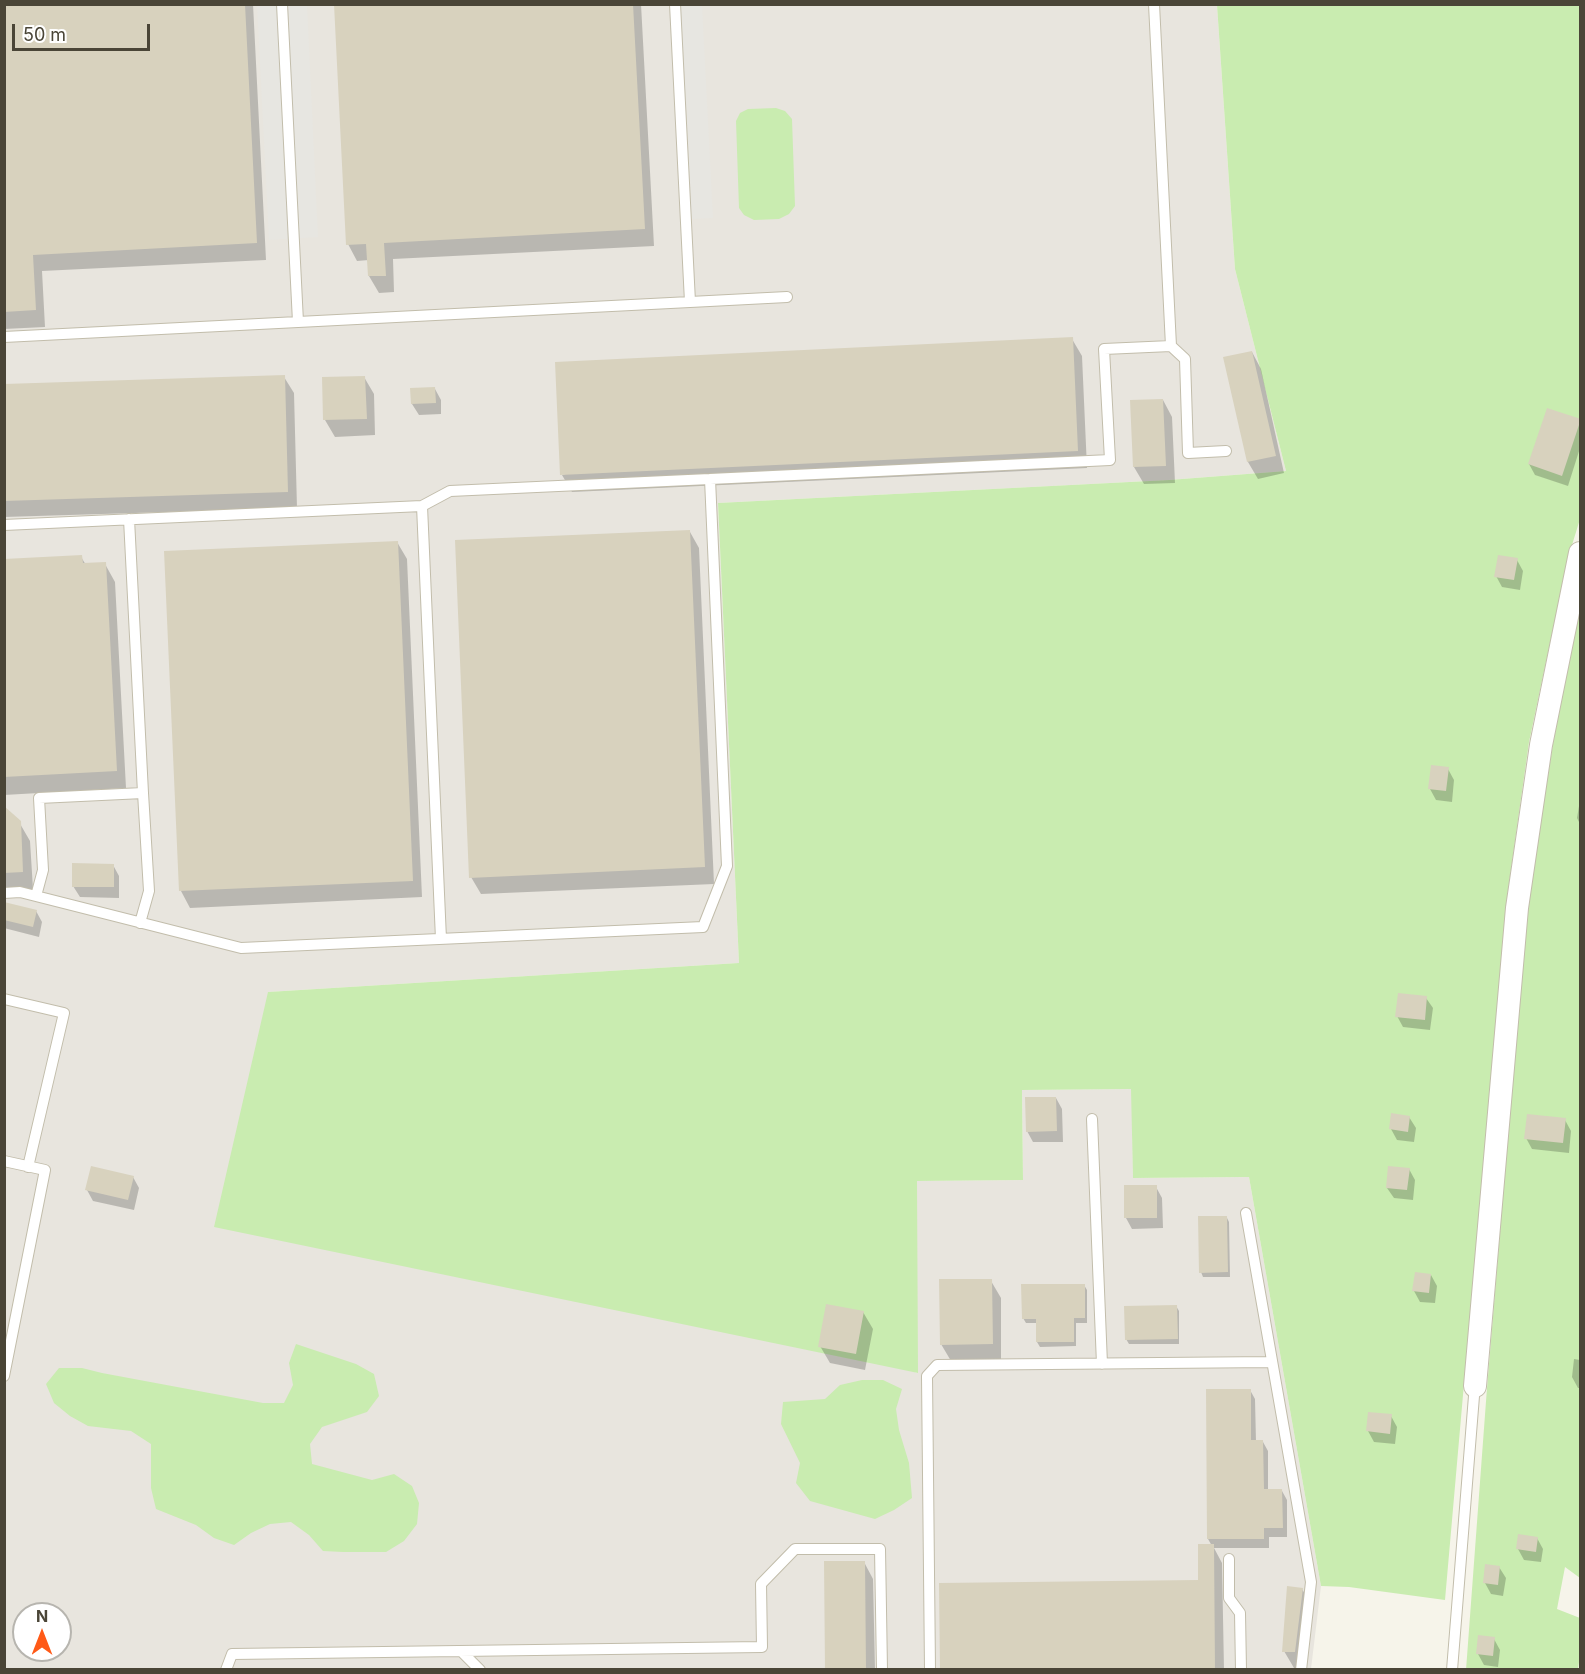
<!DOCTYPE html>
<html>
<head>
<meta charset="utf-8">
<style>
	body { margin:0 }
	#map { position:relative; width:1585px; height:1674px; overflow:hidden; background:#f6f4ea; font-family:Inter,sans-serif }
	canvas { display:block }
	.frame { position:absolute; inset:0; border:6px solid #4a4537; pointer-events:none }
	.north { position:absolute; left:12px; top:1602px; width:60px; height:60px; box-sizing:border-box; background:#fff; border:2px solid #b7b5af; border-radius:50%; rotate:0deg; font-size:16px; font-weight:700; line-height:24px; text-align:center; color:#4a4537 }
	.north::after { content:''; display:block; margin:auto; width:21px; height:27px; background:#ff5a17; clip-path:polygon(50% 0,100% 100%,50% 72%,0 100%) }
	.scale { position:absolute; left:12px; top:24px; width:138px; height:27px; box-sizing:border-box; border:3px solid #4a4537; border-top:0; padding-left:8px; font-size:18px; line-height:21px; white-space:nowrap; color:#4a4537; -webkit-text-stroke:4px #fff; paint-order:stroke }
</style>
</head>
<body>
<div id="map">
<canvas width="1585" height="1674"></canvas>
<div class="frame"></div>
<div class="north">N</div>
<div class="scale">50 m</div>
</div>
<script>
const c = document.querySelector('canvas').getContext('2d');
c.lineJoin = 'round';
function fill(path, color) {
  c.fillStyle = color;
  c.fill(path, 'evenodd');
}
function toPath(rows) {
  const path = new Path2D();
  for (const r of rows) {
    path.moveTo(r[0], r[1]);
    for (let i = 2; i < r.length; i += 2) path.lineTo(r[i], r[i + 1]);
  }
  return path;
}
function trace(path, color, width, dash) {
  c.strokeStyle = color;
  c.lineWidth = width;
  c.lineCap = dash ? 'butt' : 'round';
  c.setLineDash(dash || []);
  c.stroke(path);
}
const industrial = toPath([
	[4,5,1217,5,1235,269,1286,471,1169,480,718,503,739,963,268,992,917,1373,917,1181,1023,1180,1022,1090,1132,1089,1133,1178,1249,1177,1321,1586,1311,1669,5,1669],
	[24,1614,60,1614,60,1650,24,1650]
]);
const green = toPath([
	[1217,5,1580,5,1580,519,1568,558,1529,742,1506,905,1445,1600,1349,1587,1321,1586,1249,1177,1133,1178,1131,1089,1022,1090,1023,1180,917,1181,918,1373,214,1227,268,992,739,963,718,503,1169,480,1286,471,1235,269],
	[776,108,785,111,792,119,795,206,789,214,779,219,754,220,744,215,739,208,736,121,740,113,748,109],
	[1580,605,1580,1578,1565,1567,1557,1609,1580,1618,1580,1655,1578,1669,1466,1670,1487,1388,1527,907,1553,744],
	[296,1344,356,1364,374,1374,379,1396,367,1412,322,1427,310,1444,312,1464,372,1480,394,1474,412,1486,419,1503,417,1524,404,1541,386,1552,343,1552,323,1551,309,1535,291,1522,270,1524,251,1533,234,1545,214,1538,196,1525,156,1509,151,1488,151,1444,131,1431,88,1426,70,1416,54,1403,46,1384,59,1368,82,1368,102,1373,263,1403,284,1403,293,1385,289,1363],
	[862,1380,883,1380,902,1389,896,1409,899,1430,909,1463,912,1498,894,1510,875,1519,810,1501,796,1483,800,1463,781,1424,783,1402,825,1399,840,1385]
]);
const parking = toPath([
	[257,5,307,5,318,237,269,240],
	[681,5,702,5,713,218,692,219]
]);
const shadow = toPath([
	[4,4,253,4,266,260,42,271,45,327,4,329],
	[335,4,641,4,654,246,393,259,394,292,379,293,369,276,369,260,357,261,348,244],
	[1072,339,1082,356,1087,468,572,492,562,475],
	[1252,352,1261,369,1284,473,1258,479,1248,462,1225,358],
	[284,377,294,393,297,508,4,517,4,385],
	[364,377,374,394,375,435,335,437,325,420,324,378],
	[435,389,441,400,441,414,419,415,412,404,412,390],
	[1163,400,1172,417,1175,483,1144,484,1134,467],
	[1580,420,1580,448,1568,486,1535,475,1529,464],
	[690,532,699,548,714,884,481,894,471,877],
	[397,542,407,559,422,897,190,908,181,891],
	[81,557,86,565,105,564,115,582,126,788,4,795,4,561],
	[1517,560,1523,571,1520,590,1502,587,1496,576],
	[1448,769,1454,780,1452,802,1436,800,1430,789],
	[1580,800,1580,824,1577,818],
	[4,808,19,822,30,841,33,889,4,891],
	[113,865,119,876,119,898,80,897,73,886],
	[4,903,36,911,42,922,39,937,4,928],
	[1426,998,1433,1008,1430,1030,1403,1027,1397,1016],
	[1056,1098,1062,1109,1063,1142,1033,1142,1027,1131],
	[1409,1117,1416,1128,1414,1142,1397,1140,1391,1129],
	[1565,1120,1571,1131,1569,1153,1532,1149,1526,1138],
	[1409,1169,1415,1180,1413,1200,1394,1198,1387,1188],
	[133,1177,139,1188,134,1210,93,1201,87,1190],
	[1156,1187,1162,1198,1163,1228,1132,1229,1126,1218],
	[1227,1218,1229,1222,1230,1277,1203,1277,1201,1272],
	[1431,1275,1437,1286,1435,1303,1420,1302,1414,1291],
	[991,1281,1001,1298,1001,1361,951,1361,941,1344],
	[1084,1285,1087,1290,1087,1323,1076,1323,1076,1346,1040,1347,1037,1342,1037,1323,1026,1323,1023,1318],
	[1176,1306,1179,1311,1179,1344,1129,1344,1126,1339],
	[863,1312,873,1329,865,1370,830,1363,820,1346],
	[1574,1359,1580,1360,1580,1388,1578,1388,1572,1377],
	[1250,1390,1255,1399,1256,1442,1263,1442,1268,1451,1268,1491,1282,1491,1287,1500,1287,1537,1269,1537,1269,1548,1214,1548,1222,1563,1224,1670,942,1670,1200,1582,1212,1546,1208,1539],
	[1391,1416,1397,1427,1395,1444,1374,1442,1368,1431],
	[1537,1538,1543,1549,1541,1562,1524,1560,1518,1549],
	[864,1562,873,1579,875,1670,827,1670],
	[1499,1567,1506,1578,1503,1596,1491,1594,1485,1583],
	[1302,1589,1312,1606,1304,1669,1294,1668,1284,1651],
	[1494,1639,1500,1650,1498,1667,1484,1665,1478,1654]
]);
const building = toPath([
	[4,4,245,4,257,243,33,255,36,310,4,312],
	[334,4,633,4,645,229,384,243,386,276,368,276,366,244,346,245],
	[1073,337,1078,451,560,475,555,362],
	[1252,351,1276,456,1247,462,1223,357],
	[285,375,288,492,4,501,4,384],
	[365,376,367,419,323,420,322,377],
	[435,387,436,403,411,404,410,388],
	[1163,399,1166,466,1133,467,1130,400],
	[1547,408,1581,419,1562,476,1528,464],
	[690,530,705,867,469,878,455,540],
	[398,541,413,881,179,891,164,551],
	[82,555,83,563,106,562,117,771,4,777,4,559],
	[1498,555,1518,558,1514,580,1494,577],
	[1431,765,1449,767,1446,791,1428,789],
	[4,806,21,821,23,872,4,873],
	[72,863,114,864,114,887,72,887],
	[4,902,37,910,33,927,4,920],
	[1398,993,1427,996,1425,1020,1395,1017],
	[1025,1097,1056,1097,1057,1131,1026,1132],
	[1391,1113,1410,1116,1408,1132,1389,1129],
	[1527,1114,1566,1118,1563,1143,1524,1139],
	[91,1166,134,1176,128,1200,85,1190],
	[1388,1166,1410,1168,1407,1190,1386,1188],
	[1124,1185,1157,1185,1157,1218,1124,1218],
	[1198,1216,1227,1216,1228,1272,1199,1273],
	[1415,1272,1431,1274,1429,1293,1412,1291],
	[939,1279,992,1279,993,1344,940,1345],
	[1021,1284,1085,1284,1085,1318,1074,1318,1074,1342,1036,1342,1036,1319,1022,1319],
	[826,1304,864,1311,856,1354,818,1347],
	[1177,1305,1178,1339,1125,1340,1124,1306],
	[1206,1389,1251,1389,1251,1440,1263,1440,1264,1489,1282,1489,1283,1528,1264,1528,1264,1539,1207,1539],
	[1368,1412,1392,1414,1390,1434,1366,1431],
	[1518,1534,1538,1537,1536,1552,1516,1549],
	[1198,1544,1214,1544,1215,1670,940,1670,939,1583,1198,1580],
	[824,1561,865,1561,866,1670,825,1670],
	[1485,1564,1500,1566,1498,1585,1483,1583],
	[1287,1586,1303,1588,1295,1652,1282,1652],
	[1478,1635,1495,1637,1493,1656,1476,1654]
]);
const service = toPath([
	[282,4,298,322],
	[690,302,787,297],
	[4,337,690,302,675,4],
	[1171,346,1185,359,1188,453,1226,451],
	[710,479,1110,460,1104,349,1171,346,1154,4],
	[422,506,441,939],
	[4,525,422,506,450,491,710,479,727,866,703,927,241,948,20,892,4,893],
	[36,896,43,870,39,798,143,793,129,519],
	[140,923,149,891,143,793],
	[4,999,64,1013,28,1167],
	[1092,1119,1102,1364],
	[4,1161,45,1170,4,1376],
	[1246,1213,1311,1582,1301,1670],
	[1229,1559,1229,1598,1240,1613,1241,1670],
	[461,1651,480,1670],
	[226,1670,232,1654,762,1647,761,1584,795,1549,880,1549,882,1670],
	[930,1670,927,1376,937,1365,1272,1362],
	[1452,1670,1474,1396]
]);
const minor = toPath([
	[1475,1386,1517,908,1541,745,1580,553]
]);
fill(industrial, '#e8e5de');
fill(green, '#c9ecb0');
fill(parking, '#e7e6e1');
fill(shadow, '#0003');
fill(building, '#d8d2be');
trace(service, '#c2bdab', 12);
trace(minor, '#c2bdab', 24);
trace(service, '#fff', 10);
trace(minor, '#fff', 22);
</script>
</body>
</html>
